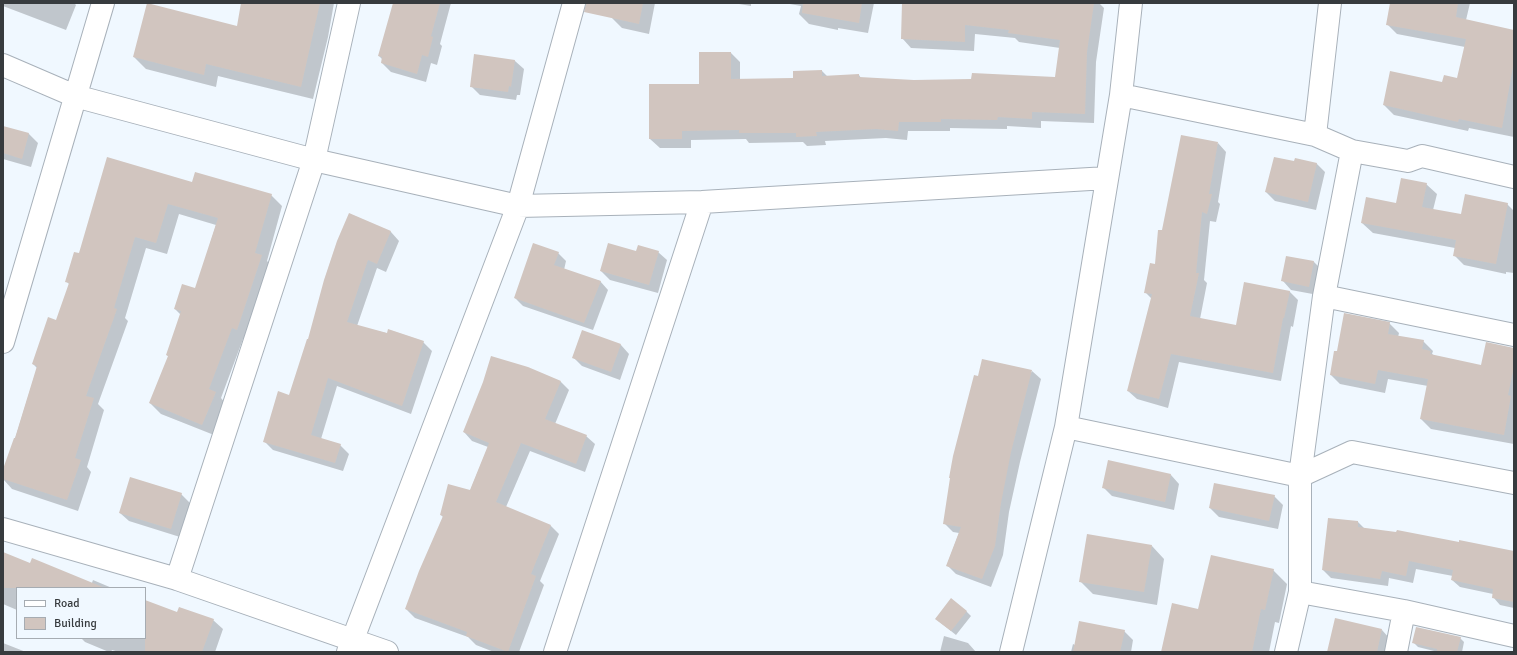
<!DOCTYPE html>
<html>
<head>
<meta charset="utf-8">
<style>
	body { margin:0 }
	#map { position:relative; width:1517px; height:655px; overflow:hidden; background:#f0f8ff; font-family:Signika,sans-serif }
	canvas { display:block }
	.frame { position:absolute; inset:0; border:4px solid #373b3e; pointer-events:none }
	.legend { position:absolute; left:16px; top:587px; width:130px; height:52px; box-sizing:border-box; background:#f0f8ff; border:1px solid #a6acb2; margin:0; padding:5px 7px; list-style:none; font-size:12px; color:#373b3e }
	.legend li { display:flex; align-items:center; gap:8px; height:20px }
	.legend b { width:20px; border:1px solid #a6acb2 }
</style>
</head>
<body>
<div id="map">
<canvas width="1517" height="655"></canvas>
<div class="frame"></div>
<ul class="legend">
<li><b style="height:5px;background:#fff"></b>Road</li>
<li><b style="height:11px;background:#d1c5bf"></b>Building</li>
</ul>
</div>
<script>
const c = document.querySelector('canvas').getContext('2d');
c.lineJoin = 'round';
function fill(path, color) {
  c.fillStyle = color;
  c.fill(path, 'evenodd');
}
function toPath(rows) {
  const path = new Path2D();
  for (const r of rows) {
    path.moveTo(r[0], r[1]);
    for (let i = 2; i < r.length; i += 2) path.lineTo(r[i], r[i + 1]);
  }
  return path;
}
function trace(path, color, width, dash) {
  c.strokeStyle = color;
  c.lineWidth = width;
  c.lineCap = dash ? 'butt' : 'round';
  c.setLineDash(dash || []);
  c.stroke(path);
}
const shadow = toPath([
	[3,3,74,3,76,5,66,30,3,6],
	[242,3,334,3,328,37,313,99,218,76,216,87,146,69,134,57,238,27],
	[394,3,451,3,440,44,442,46,437,65,431,63,426,82,391,72,382,63,383,60,379,56],
	[615,3,655,3,649,34,622,28,612,18],
	[733,3,751,3,751,6],
	[784,3,874,3,868,33,838,28,838,30,809,24,799,14,801,6],
	[903,3,1099,3,1104,8,1096,62,1094,123,1041,121,1041,128,1007,126,1007,129,950,128,950,131,908,131,907,140,886,138,825,141,826,145,807,146,803,142,749,143,746,139,691,140,691,148,660,148,650,139,731,53,740,62,740,80,794,79,822,71,828,77,859,75,861,78,914,81,1056,78,1060,48,1019,42,1015,38,975,34,974,51,911,48,902,38],
	[1391,3,1470,3,1466,20,1514,31,1514,137,1469,128,1468,131,1394,115,1384,105,1458,79,1465,47,1397,34,1387,24],
	[475,55,515,61,524,69,520,95,517,95,516,100,480,95,471,86],
	[3,127,29,134,38,143,31,167,3,159],
	[1218,143,1226,152,1218,202,1220,204,1216,222,1210,221,1204,280,1207,283,1200,319,1236,326,1289,291,1298,300,1293,327,1291,326,1281,381,1179,362,1168,408,1137,399,1128,391,1152,299,1145,292,1156,265,1163,231],
	[1295,163,1316,163,1325,172,1316,210,1275,201,1266,192],
	[192,183,271,195,282,206,267,261,273,267,248,340,243,339,221,398,226,404,214,435,161,414,150,403,169,357,167,355,181,315,175,309,196,289,216,225,179,214,167,254,146,248,125,318,128,321,98,404,104,410,87,467,91,472,78,511,12,489,3,479,3,473,15,439,37,368,33,364,57,321,70,285,66,281,80,254],
	[1426,184,1437,194,1433,210,1462,215,1507,204,1514,211,1514,273,1506,272,1506,274,1464,265,1454,255,1455,248,1373,233,1362,223,1397,204],
	[350,214,391,232,399,241,386,272,377,268,357,326,423,342,432,351,411,414,337,386,321,439,340,445,349,454,343,471,273,450,264,441,290,396],
	[637,252,658,252,667,260,658,293,610,280,601,271],
	[558,253,566,261,564,270,600,281,608,290,593,330,523,306,515,298],
	[1287,257,1314,262,1323,271,1318,295,1291,290,1283,281],
	[1389,323,1399,333,1398,337,1423,341,1433,351,1432,354,1435,356,1482,366,1514,349,1514,444,1431,429,1421,419,1428,386,1388,379,1385,393,1340,384,1331,375],
	[582,332,621,345,629,354,620,380,582,366,573,357],
	[527,368,561,382,569,390,555,424,586,436,595,444,585,472,530,451,506,507,551,526,559,534,540,581,544,585,519,652,494,652,476,645,468,637,415,618,406,609,443,517,441,515,470,491,488,447,472,441,464,432],
	[1032,371,1041,379,1020,462,1009,512,1003,555,991,587,956,574,947,565,959,533,953,532,945,524],
	[1171,475,1179,484,1174,510,1112,496,1103,487],
	[181,494,190,503,180,537,129,521,120,513],
	[1274,496,1283,505,1278,529,1219,517,1210,508],
	[1358,522,1365,529,1514,552,1514,608,1500,605,1493,597,1493,594,1460,587,1452,580,1453,576,1416,569,1413,583,1389,578,1388,586,1331,578,1323,570],
	[1152,546,1164,559,1157,605,1093,594,1080,581],
	[3,553,66,588,17,588,17,610,3,604],
	[1273,570,1287,584,1279,623,1275,622,1269,652,1162,652],
	[93,580,112,588,90,588],
	[145,603,178,614,213,620,223,629,215,652,119,652,112,650,111,652,109,652,85,642,81,638,145,638],
	[966,611,971,616,956,635,936,619],
	[1382,630,1390,639,1387,652,1329,652],
	[1124,631,1133,640,1131,652,1071,652,1073,644,1075,645],
	[944,636,968,643,976,652,940,652],
	[1460,638,1464,642,1462,652,1438,652,1418,647,1414,643],
	[3,643,26,652,3,652]
]);
const building = toPath([
	[147,3,237,26,241,3,320,3,301,87,206,64,204,75,133,57],
	[393,3,440,3,431,36,433,37,428,57,422,55,417,74,381,63,382,57,378,56],
	[586,3,643,3,639,24,584,12],
	[803,3,862,3,859,23,802,13],
	[902,3,1094,3,1087,52,1085,114,1032,112,1032,119,998,117,997,120,941,119,941,122,899,122,898,131,876,129,816,132,817,136,796,137,796,133,739,133,739,130,682,131,682,139,649,139,649,84,699,84,699,52,731,52,731,79,793,78,793,71,822,70,822,76,859,74,859,77,914,80,971,79,972,73,1055,77,1060,40,1008,33,1009,30,965,25,965,42,901,39],
	[1390,3,1458,3,1456,17,1514,30,1514,61,1502,128,1459,119,1458,122,1383,105,1390,71,1442,82,1444,75,1457,78,1466,39,1386,25],
	[474,54,515,60,511,87,509,86,508,92,470,87],
	[3,126,29,133,22,159,3,153],
	[1181,135,1218,142,1209,194,1212,194,1207,214,1202,212,1196,273,1199,273,1190,316,1236,325,1244,282,1290,291,1284,318,1283,318,1273,373,1171,354,1159,399,1127,391,1152,294,1144,293,1150,263,1155,264,1158,230,1162,230],
	[107,157,192,182,195,172,272,194,255,253,262,255,237,330,232,328,209,389,216,392,202,425,149,403,168,356,166,355,181,311,174,309,182,284,195,288,218,218,168,204,156,243,135,237,114,308,117,309,86,396,94,398,75,458,81,460,67,500,3,479,3,469,14,438,15,438,37,366,32,364,48,317,56,320,69,283,65,282,74,252,79,253],
	[1274,157,1294,161,1295,158,1317,163,1308,202,1265,192],
	[1401,178,1427,183,1422,207,1461,214,1465,194,1508,203,1496,264,1453,256,1456,240,1361,223,1366,197,1396,203],
	[349,213,391,231,377,264,368,260,347,322,387,333,388,329,424,341,402,406,328,378,311,435,341,444,335,463,263,442,278,391,289,395,307,339,308,339,324,280,337,241],
	[533,243,559,252,554,265,601,281,584,323,514,298],
	[608,243,636,251,638,245,659,251,649,285,600,271],
	[1286,256,1314,261,1309,287,1281,281],
	[1344,313,1390,322,1388,334,1424,340,1422,349,1431,351,1430,354,1481,365,1486,342,1514,348,1514,367,1508,395,1511,396,1504,435,1420,419,1428,379,1378,370,1375,384,1330,375,1334,351,1337,351],
	[582,330,621,344,611,372,572,358],
	[491,356,528,367,561,381,545,419,587,435,576,464,521,443,496,502,551,525,531,574,536,576,508,652,466,636,467,632,405,609,419,571,443,516,440,515,448,484,470,490,489,443,463,432,483,382],
	[982,359,1032,370,1011,452,1001,503,995,546,982,579,946,566,961,527,943,524,950,478,949,478,953,456,974,375,978,376],
	[1108,460,1171,474,1165,502,1102,488],
	[130,477,182,493,171,529,119,513],
	[1214,483,1275,495,1269,521,1209,508],
	[1328,518,1358,521,1358,527,1396,532,1397,530,1459,542,1459,540,1514,551,1514,602,1492,598,1493,589,1451,580,1453,570,1409,561,1406,576,1382,571,1380,579,1322,570],
	[1087,534,1152,545,1144,592,1079,582],
	[3,552,30,563,32,558,105,588,3,588],
	[1211,555,1274,569,1265,610,1261,609,1252,652,1161,652,1172,603,1198,609],
	[951,598,967,611,951,631,935,619],
	[145,600,177,612,179,607,214,619,202,652,145,652],
	[1335,618,1382,629,1377,652,1327,652],
	[1079,621,1125,630,1120,652,1073,652],
	[1416,627,1461,637,1457,652,1437,652,1437,649,1412,643]
]);
const minor = toPath([
	[3,65,75,96,314,160,518,206,702,202,1107,178],
	[1121,95,1315,135,1352,151,1408,161,1422,156,1514,177],
	[1315,135,1330,3],
	[1324,296,1514,335],
	[3,342,103,3],
	[1066,427,1300,476,1352,452,1514,483],
	[3,529,177,579,387,652],
	[177,579,314,160,349,3],
	[1300,592,1404,611,1514,636],
	[348,652,518,206,574,3],
	[555,652,702,202],
	[1011,652,1066,427,1121,95,1131,3],
	[1286,652,1300,592,1300,476,1324,296,1352,151],
	[1396,652,1404,611]
]);
fill(shadow, '#0003');
fill(building, '#d1c5bf');
trace(minor, '#a8b1ba', 24);
trace(minor, '#fff', 22);
</script>
</body>
</html>
